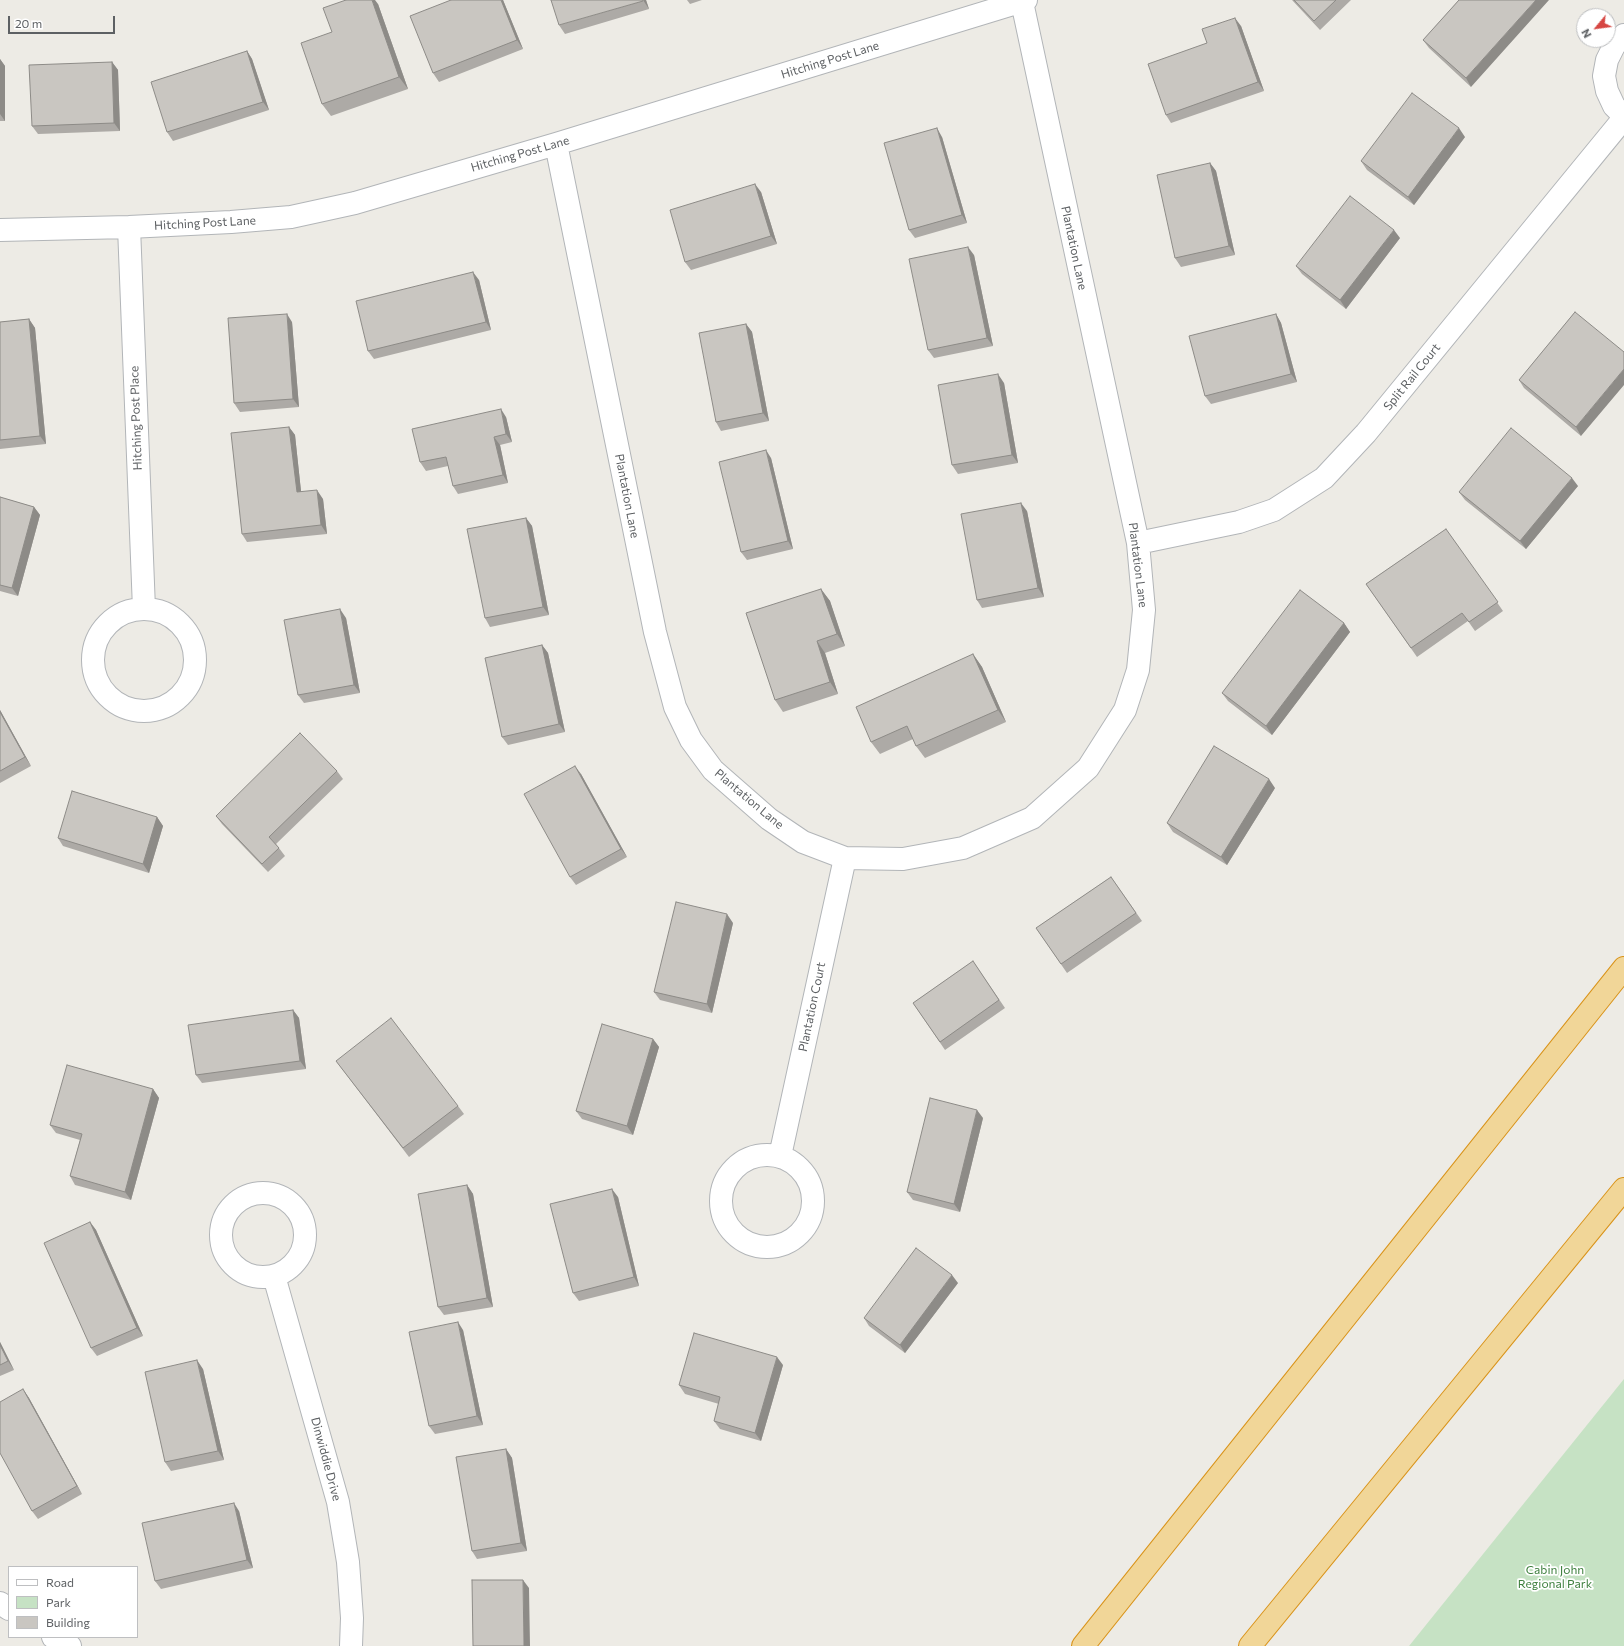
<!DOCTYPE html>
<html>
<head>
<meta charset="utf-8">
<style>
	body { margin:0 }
	#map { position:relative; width:1624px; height:1646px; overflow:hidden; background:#edebe5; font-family:Commissioner,sans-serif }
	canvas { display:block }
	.legend { position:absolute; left:8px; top:1566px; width:130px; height:72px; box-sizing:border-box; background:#fff; border:1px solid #bebfc1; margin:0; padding:5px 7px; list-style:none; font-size:12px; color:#5d6063 }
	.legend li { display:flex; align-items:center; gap:8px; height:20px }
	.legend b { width:20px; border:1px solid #bebfc1 }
	.north { position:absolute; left:1576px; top:8px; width:40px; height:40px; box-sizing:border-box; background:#fff; border:1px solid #bebfc1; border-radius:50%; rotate:241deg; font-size:11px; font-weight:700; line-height:16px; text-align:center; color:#5d6063 }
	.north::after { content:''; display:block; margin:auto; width:14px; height:18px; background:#d64642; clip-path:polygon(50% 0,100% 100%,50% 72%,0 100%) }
	.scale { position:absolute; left:8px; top:16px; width:107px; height:18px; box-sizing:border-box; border:2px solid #5d6063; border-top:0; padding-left:5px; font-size:12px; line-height:14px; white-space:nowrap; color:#5d6063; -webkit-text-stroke:3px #fff; paint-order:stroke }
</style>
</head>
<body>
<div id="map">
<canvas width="1624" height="1646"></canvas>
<ul class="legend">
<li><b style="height:5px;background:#fff"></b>Road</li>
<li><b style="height:11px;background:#c6e2c4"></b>Park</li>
<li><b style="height:11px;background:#c9c6c1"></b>Building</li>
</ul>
<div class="north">N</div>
<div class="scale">20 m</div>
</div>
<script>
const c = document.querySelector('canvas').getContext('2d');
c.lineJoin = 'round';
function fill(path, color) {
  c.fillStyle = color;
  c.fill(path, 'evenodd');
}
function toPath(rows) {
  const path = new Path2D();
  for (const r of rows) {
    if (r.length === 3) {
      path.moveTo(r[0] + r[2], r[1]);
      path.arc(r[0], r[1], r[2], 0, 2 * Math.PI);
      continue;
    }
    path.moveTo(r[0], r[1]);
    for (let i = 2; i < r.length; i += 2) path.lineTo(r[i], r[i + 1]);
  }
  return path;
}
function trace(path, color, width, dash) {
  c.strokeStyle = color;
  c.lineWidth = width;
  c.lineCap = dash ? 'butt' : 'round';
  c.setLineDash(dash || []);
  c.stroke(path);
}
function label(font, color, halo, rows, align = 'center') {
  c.font = font + ' Commissioner,sans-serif';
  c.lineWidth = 3.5;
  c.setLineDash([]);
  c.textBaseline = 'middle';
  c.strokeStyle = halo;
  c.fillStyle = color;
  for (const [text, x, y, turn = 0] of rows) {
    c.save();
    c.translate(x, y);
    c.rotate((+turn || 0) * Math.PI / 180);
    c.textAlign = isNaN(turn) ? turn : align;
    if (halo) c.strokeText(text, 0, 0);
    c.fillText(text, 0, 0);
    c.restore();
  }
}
const green = toPath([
	[1624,1379,1624,1646,1409,1646]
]);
const street = toPath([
	[1624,35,1614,46,1607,60,1604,76,1607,91,1614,106,1624,116],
	[556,144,655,632,675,707,691,740,713,770,769,819,803,842,845,858,903,859,963,848,1032,818,1088,768,1125,710,1138,670,1144,610,1138,543,1022,2],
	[129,227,144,609],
	[0,230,129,227,231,222,291,217,355,203,556,144,1026,0],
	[1138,543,1239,522,1274,510,1324,478,1366,433,1624,118],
	[144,660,51],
	[767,1201,46],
	[780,1156,845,858],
	[263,1235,42],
	[274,1276,338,1502,348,1562,352,1618,351,1646],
	[0,1603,9,1609],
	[53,1637,70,1646]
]);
const highway = toPath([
	[1083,1646,1624,968],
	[1250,1646,1624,1189]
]);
const wall = toPath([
	[503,0,523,49,439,82,433,73],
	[646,0,649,9,565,34,559,25],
	[687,0,702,0,690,4],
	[1292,0,1351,0,1320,30],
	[1459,0,1471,87,1429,48,1423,40],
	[378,4,408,89,331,116,322,104,332,32],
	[1241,26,1264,91,1171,123,1166,115,1207,43],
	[247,51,252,59,269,110,173,141,167,132],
	[0,59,5,66,5,121,0,121],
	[112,62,118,70,120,131,38,134,32,126],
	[942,137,967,223,915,238,909,230],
	[1465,137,1414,205,1367,170,1361,161],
	[1210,163,1216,171,1235,255,1181,267,1175,258],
	[761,192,777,244,691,270,685,262],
	[1400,238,1346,309,1302,274,1296,266],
	[974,255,993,346,934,358,928,350],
	[479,280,491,330,374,359,368,351],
	[1575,312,1581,436,1524,388,1519,380],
	[1276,314,1281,323,1297,382,1211,404,1205,396],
	[29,319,35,328,46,444,0,449,0,322],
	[292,322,299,407,240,412,234,403],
	[746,324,752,332,769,421,721,431,716,422],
	[1004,383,1018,463,958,474,952,465],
	[506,417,512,442,500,445,508,483,458,494,453,486,448,466,426,471,420,462],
	[289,427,295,435,301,492,323,499,327,534,247,542,242,534],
	[771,458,793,549,747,560,741,552],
	[1578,486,1526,549,1465,500,1459,492],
	[0,497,34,507,40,515,18,596,0,591],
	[1027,511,1044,597,982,608,977,600],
	[526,518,532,526,549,615,490,627,485,618],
	[1446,529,1503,611,1475,631,1468,621,1417,657,1366,584],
	[821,589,830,601,845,646,825,653,838,694,783,712,775,700],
	[346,618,360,693,304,703,298,695],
	[1344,623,1350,632,1272,735,1228,701,1222,693],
	[542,645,548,653,565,732,508,745,502,737],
	[973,654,982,667,1006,722,925,758,916,746,913,739,880,754,871,742],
	[0,710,31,766,0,783],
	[337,771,343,779,276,844,285,856,268,872,222,824,216,816],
	[581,774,627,857,576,885,570,877],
	[1275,788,1227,865,1173,832,1167,823],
	[157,817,163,826,149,873,63,846,58,838],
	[1111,877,1142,921,1067,973,1036,928],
	[733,923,712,1013,660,1000,654,992],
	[973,961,1005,1008,945,1050,913,1003],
	[293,1010,299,1018,306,1069,202,1083,196,1075],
	[653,1039,659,1047,633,1135,582,1119,576,1111],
	[336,1061,458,1106,464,1114,409,1157],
	[153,1089,159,1098,131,1200,75,1185,70,1176,80,1140,56,1133,50,1125],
	[983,1118,960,1212,913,1200,907,1192],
	[467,1185,473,1194,493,1307,444,1315,438,1307],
	[618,1197,639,1286,579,1301,573,1293],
	[90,1222,96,1230,143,1336,97,1356,91,1348],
	[958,1283,905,1353,869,1326,864,1318],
	[463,1330,483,1425,435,1434,429,1426],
	[0,1342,14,1370,0,1376],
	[783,1365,761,1441,720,1429,714,1421,719,1404,685,1394,679,1385],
	[203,1369,224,1460,171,1471,165,1462],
	[23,1389,29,1398,82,1494,38,1519,32,1511],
	[506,1449,512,1458,527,1551,477,1559,472,1551],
	[239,1511,253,1568,161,1589,155,1581]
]);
const shadedWall = toPath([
	[372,0,375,0,378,4,408,89,399,77],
	[501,0,503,0,523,49,517,40],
	[643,0,646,0,649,9],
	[1536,0,1549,0,1471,87,1466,78],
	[1235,18,1241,26,1264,91,1258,82],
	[247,51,252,59,269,110,263,102],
	[0,59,5,66,5,121,0,114],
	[112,62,118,70,120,131,114,123],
	[937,128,942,137,967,223,962,215],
	[1459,128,1465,137,1414,205,1408,197],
	[1210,163,1216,171,1235,255,1229,246],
	[755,184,761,192,777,244,771,236],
	[1394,230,1400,238,1346,309,1340,300],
	[968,247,974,255,993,346,987,338],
	[473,272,479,280,491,330,486,322],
	[287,314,292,322,299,407,293,399],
	[1276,314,1281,323,1297,382,1291,374],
	[29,319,35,328,46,444,40,436],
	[746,324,752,332,769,421,763,413],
	[1624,369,1624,385,1581,436,1576,427],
	[998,374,1004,383,1018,463,1012,455],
	[501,409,506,417,512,442,506,434],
	[289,427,295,435,302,500,297,492],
	[494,437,500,445,508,483,503,475],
	[766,450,771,458,793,549,788,541],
	[1572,478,1578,486,1526,549,1520,541],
	[317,490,323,499,327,534,321,525],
	[1021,503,1027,511,1044,597,1038,588],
	[34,507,40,515,18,596,12,588],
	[526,518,532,526,549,615,543,607],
	[821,589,830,601,845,646,837,634],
	[340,609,346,618,360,693,354,685],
	[1344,623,1350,632,1272,735,1266,726],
	[817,641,825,653,838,694,830,682],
	[542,645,548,653,565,732,559,724],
	[973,654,982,667,1006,722,998,710],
	[0,710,31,766,25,757,0,712],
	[575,766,581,774,627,857,621,849],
	[1269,779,1275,788,1227,865,1221,857],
	[157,817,163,826,149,873,143,864],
	[727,914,733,923,712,1013,707,1004],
	[293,1010,299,1018,306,1069,300,1061],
	[653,1039,659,1047,633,1135,627,1126],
	[153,1089,159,1098,131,1200,125,1192],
	[977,1110,983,1118,960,1212,954,1204],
	[467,1185,473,1194,493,1307,487,1298],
	[612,1189,618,1197,639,1286,634,1277],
	[90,1222,96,1230,143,1336,137,1328],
	[952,1275,958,1283,905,1353,900,1345],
	[458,1322,463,1330,483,1425,477,1416],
	[0,1342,14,1370,8,1361,0,1345],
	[777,1357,783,1365,761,1441,755,1433],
	[197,1360,203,1369,224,1460,218,1451],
	[23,1389,29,1398,82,1494,77,1486],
	[506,1449,512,1458,527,1551,521,1543],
	[234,1503,239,1511,253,1568,247,1560],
	[523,1580,529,1588,530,1646,524,1646]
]);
const building = toPath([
	[346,0,372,0,399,77,322,104,301,43,332,32,323,8,346,0],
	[451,0,501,0,517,40,433,73,410,16,451,0],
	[551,0,643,0,643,1,559,25,551,0],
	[1294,0,1336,0,1314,21,1294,0],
	[1459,0,1536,0,1466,78,1423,40,1459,0],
	[1235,18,1258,82,1166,115,1148,64,1207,43,1202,29,1235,18],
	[247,51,263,102,167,132,151,82,247,51],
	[112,62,114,123,32,126,29,65,112,62],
	[1412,93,1459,128,1408,197,1361,161,1412,93],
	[937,128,962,215,909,230,884,143,937,128],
	[1210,163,1229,246,1175,258,1157,175,1210,163],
	[755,184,771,236,685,262,670,210,755,184],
	[1350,196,1394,230,1340,300,1296,266,1350,196],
	[968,247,987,338,928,350,909,259,968,247],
	[473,272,486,322,368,351,356,301,473,272],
	[1575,312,1624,352,1624,369,1576,427,1519,380,1575,312],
	[287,314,293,399,234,403,228,318,287,314],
	[1276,314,1291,374,1205,396,1189,336,1276,314],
	[29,319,40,436,0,440,0,322,29,319],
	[746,324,763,413,716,422,699,333,746,324],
	[998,374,1012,455,952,465,938,385,998,374],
	[501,409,506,434,494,437,503,475,453,486,446,457,420,462,412,429,501,409],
	[289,427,297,492,317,490,321,525,242,534,231,433,289,427],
	[1511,428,1572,478,1520,541,1459,492,1511,428],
	[766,450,788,541,741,552,719,462,766,450],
	[0,497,34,507,12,588,0,585,0,497],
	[1021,503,1038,588,977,600,961,514,1021,503],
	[526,518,543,607,485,618,467,529,526,518],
	[1446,529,1498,602,1469,622,1462,613,1411,648,1366,584,1446,529],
	[821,589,837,634,817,641,830,682,775,700,746,613,821,589],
	[1300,590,1344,623,1266,726,1222,693,1300,590],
	[340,609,354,685,298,695,284,620,340,609],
	[542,645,559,724,502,737,485,658,542,645],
	[973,654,998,710,916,746,907,726,871,742,856,707,973,654],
	[0,712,25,757,0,771,0,712],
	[300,733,337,771,269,837,279,848,262,864,216,816,300,733],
	[1214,746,1269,779,1221,857,1167,823,1214,746],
	[575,766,621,849,570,877,524,794,575,766],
	[72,791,157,817,143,864,58,838,72,791],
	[1111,877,1136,913,1061,964,1036,928,1111,877],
	[676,902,727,914,707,1004,654,992,676,902],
	[973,961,999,1000,940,1042,913,1003,973,961],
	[293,1010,300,1061,196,1075,188,1025,293,1010],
	[391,1018,458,1106,403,1148,336,1061,391,1018],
	[602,1024,653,1039,627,1126,576,1111,602,1024],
	[67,1065,153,1089,125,1192,70,1176,82,1134,50,1125,67,1065],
	[930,1098,977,1110,954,1204,907,1192,930,1098],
	[467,1185,487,1298,438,1307,418,1194,467,1185],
	[612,1189,634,1277,573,1293,550,1204,612,1189],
	[90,1222,137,1328,91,1348,44,1243,90,1222],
	[916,1248,952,1275,900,1345,864,1318,916,1248],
	[458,1322,477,1416,429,1426,409,1332,458,1322],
	[694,1333,777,1357,755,1433,714,1421,720,1397,679,1385,694,1333],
	[0,1345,8,1361,0,1365,0,1345],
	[197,1360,218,1451,165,1462,145,1372,197,1360],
	[23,1389,77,1486,32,1511,0,1453,0,1402,23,1389],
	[506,1449,521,1543,472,1551,456,1457,506,1449],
	[234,1503,247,1560,155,1581,142,1523,234,1503],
	[472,1580,523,1580,524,1646,473,1646,472,1580]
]);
const streetNames = [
	["Hitching Post Lane",830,60,-17],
	["Hitching Post Lane",520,154,-16],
	["Hitching Post Lane",205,223,-3],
	["Plantation Lane",1074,248,78],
	["Split Rail Court",1412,377,-51],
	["Hitching Post Place",136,418,-92],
	["Plantation Lane",627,496,79],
	["Plantation Lane",1138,565,83],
	["Plantation Lane",749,799,40],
	["Plantation Court",812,1007,-78],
	["Dinwiddie Drive",326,1459,75]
];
const parkNames = [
	["Cabin John",1555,1570],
	["Regional Park",1555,1584]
];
fill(green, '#c6e2c4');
trace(street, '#b2b5b8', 24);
trace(highway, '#d99319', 24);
trace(street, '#fff', 22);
trace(highway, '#f1d698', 22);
fill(wall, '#adaaa6');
fill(shadedWall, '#8d8b87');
fill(building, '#c9c6c1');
trace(building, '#8d8b87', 1);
label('12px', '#5d6063', '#fff', streetNames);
label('12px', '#3f803f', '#fff', parkNames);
</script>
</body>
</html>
